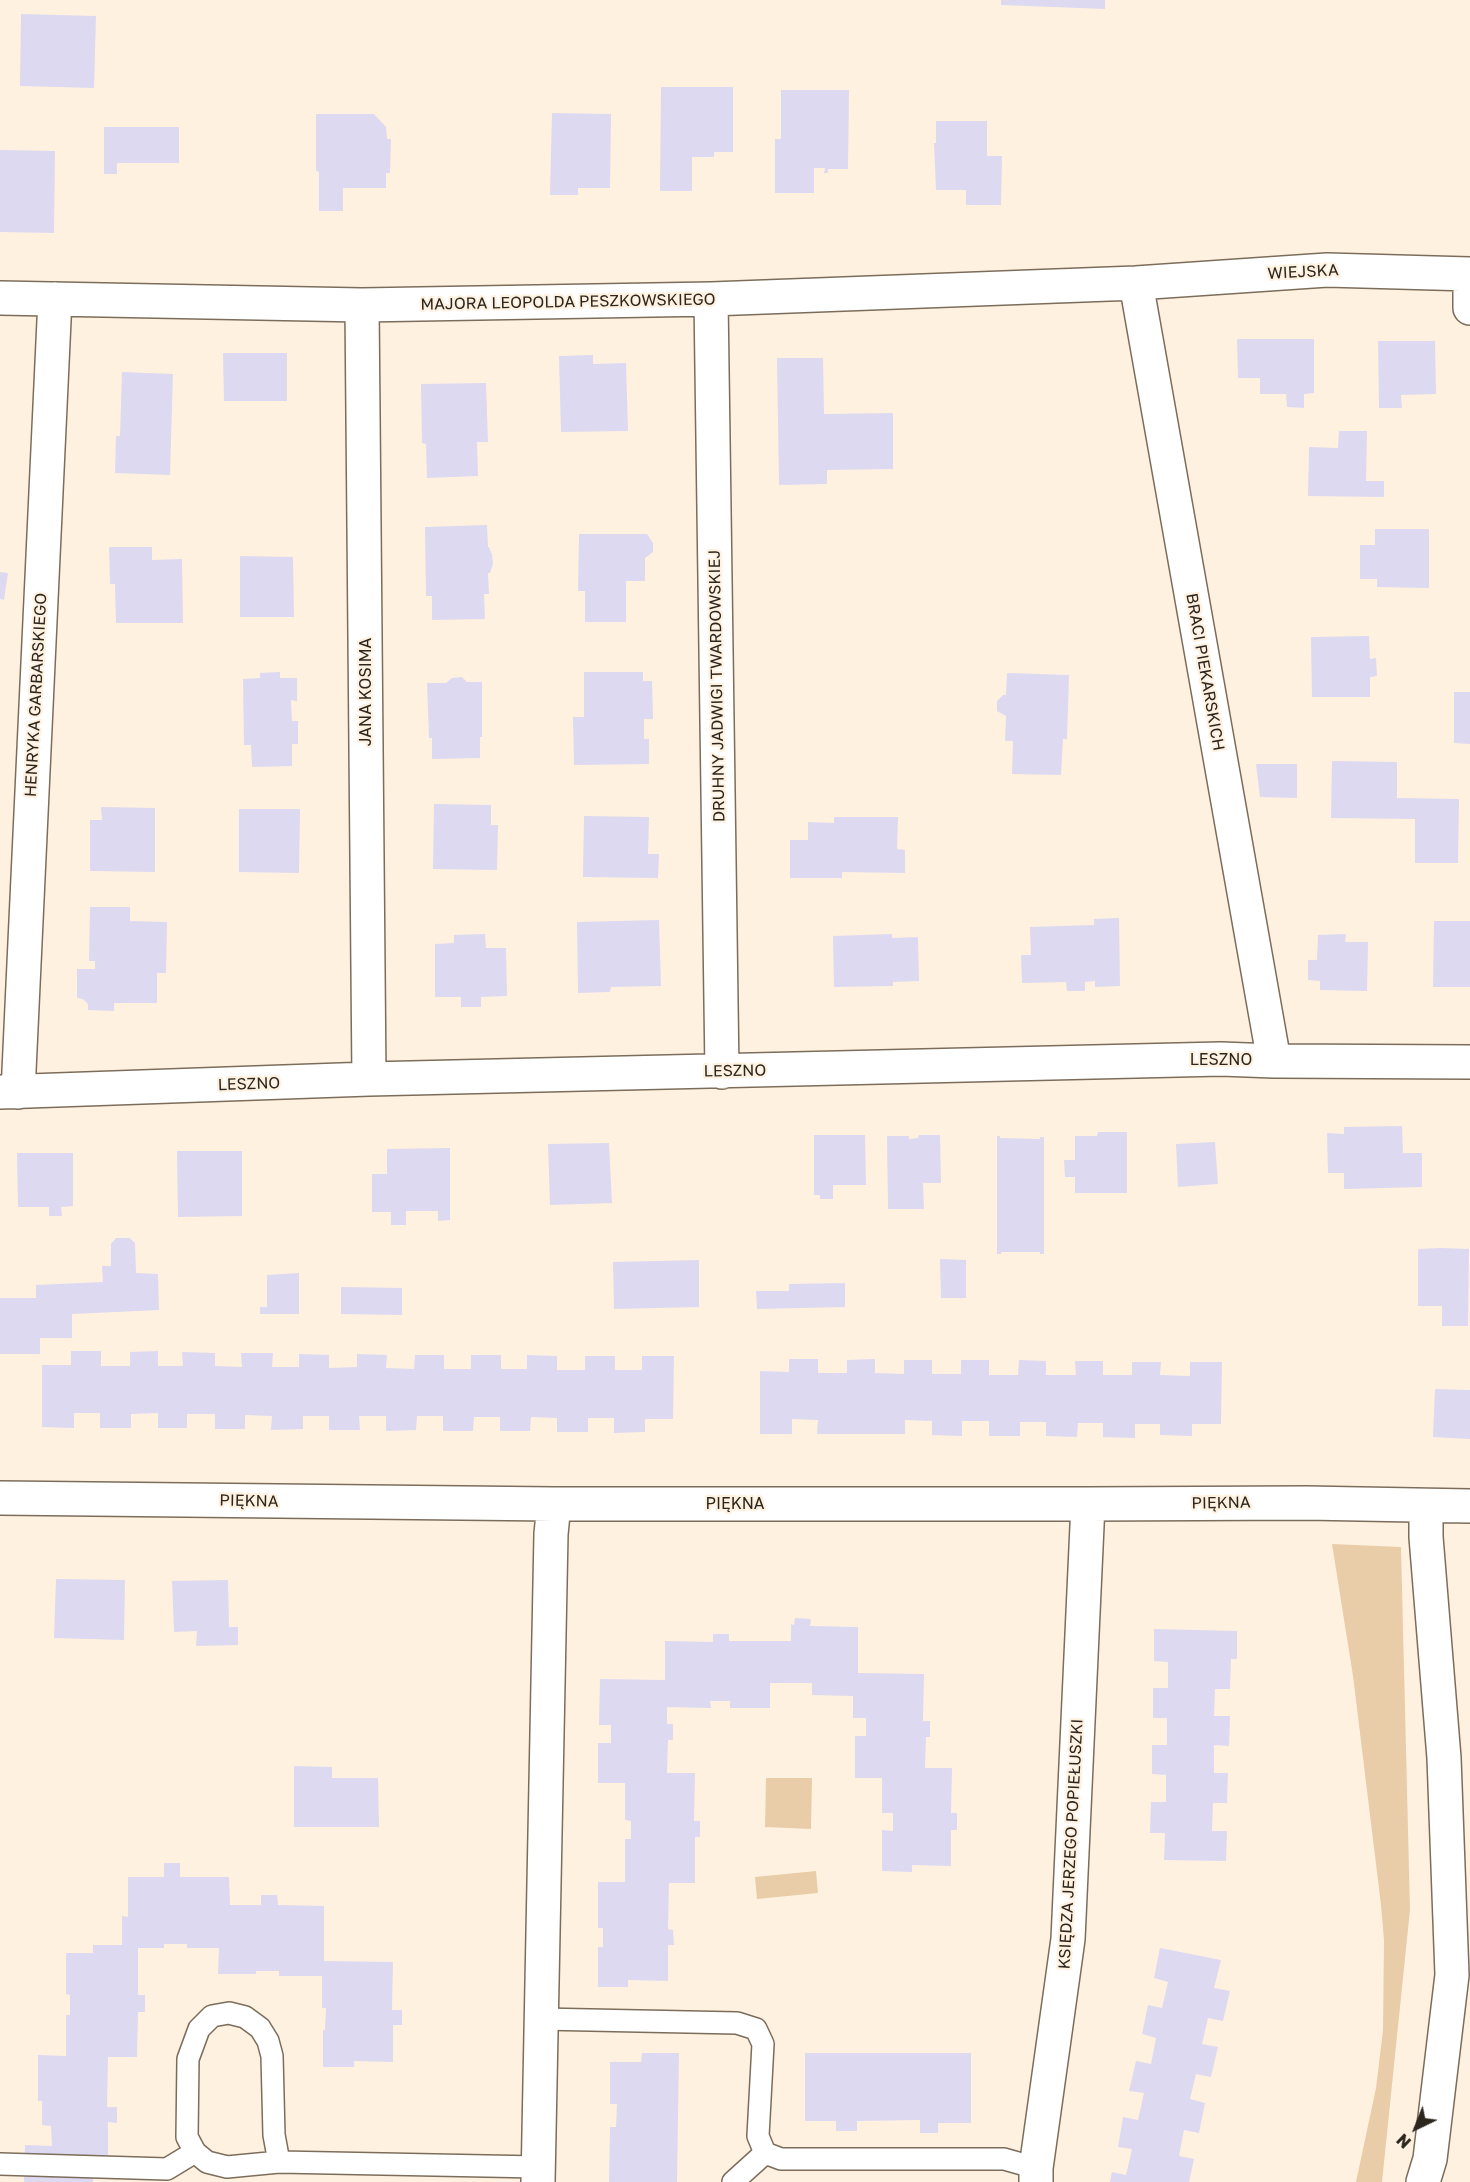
<!DOCTYPE html>
<html>
<head>
<meta charset="utf-8">
<style>
	body { margin:0 }
	#map { position:relative; width:1470px; height:2182px; overflow:hidden; background:#fff1e0; font-family:"Golos Text",sans-serif }
	canvas { display:block }
	.north { position:absolute; left:1386px; top:2098px; width:60px; height:60px; -webkit-text-stroke:4px #fff1e0; paint-order:stroke; rotate:223deg; font-size:16px; font-weight:700; line-height:24px; text-align:center; color:#2c261e }
	.north::after { content:''; display:block; margin:auto; width:21px; height:27px; background:#2c261e; clip-path:polygon(50% 0,100% 100%,50% 72%,0 100%) }
</style>
</head>
<body>
<div id="map">
<canvas width="1470" height="2182"></canvas>
<div class="north">N</div>
</div>
<script>
const c = document.querySelector('canvas').getContext('2d');
c.lineJoin = 'round';
function fill(path, color) {
  c.fillStyle = color;
  c.fill(path, 'evenodd');
}
function toPath(rows) {
  const path = new Path2D();
  for (const r of rows) {
    path.moveTo(r[0], r[1]);
    for (let i = 2; i < r.length; i += 2) path.lineTo(r[i], r[i + 1]);
  }
  return path;
}
function trace(path, color, width, dash) {
  c.strokeStyle = color;
  c.lineWidth = width;
  c.lineCap = dash ? 'butt' : 'round';
  c.setLineDash(dash || []);
  c.stroke(path);
}
function label(font, color, halo, rows, align = 'center') {
  c.font = font + ' "Golos Text",sans-serif';
  c.lineWidth = 4.5;
  c.setLineDash([]);
  c.textBaseline = 'middle';
  c.strokeStyle = halo;
  c.fillStyle = color;
  for (const [text, x, y, turn = 0] of rows) {
    c.save();
    c.translate(x, y);
    c.rotate((+turn || 0) * Math.PI / 180);
    c.textAlign = isNaN(turn) ? turn : align;
    if (halo) c.strokeText(text, 0, 0);
    c.fillText(text, 0, 0);
    c.restore();
  }
}
const green = toPath([
	[1332,1544,1401,1547,1410,1910,1382,2182,1356,2182,1376,2088,1383,2030,1384,1940,1381,1905,1353,1676],
	[766,1778,812,1778,811,1829,765,1827],
	[816,1871,818,1893,757,1899,755,1877]
]);
const building = toPath([
	[1001,0,1105,0,1105,9,1001,5],
	[21,14,96,16,94,88,20,86],
	[661,87,733,87,733,152,714,152,714,157,692,157,692,191,660,191],
	[781,90,849,90,848,169,828,169,828,173,824,173,825,168,814,168,814,193,775,193,775,139,781,139],
	[552,113,611,114,610,188,578,188,578,195,550,195],
	[316,114,374,114,386,127,387,139,391,139,390,173,386,173,386,188,343,188,343,211,319,211,319,172,316,171],
	[936,121,987,121,987,156,1002,156,1001,205,966,205,966,190,936,190,934,143,936,143],
	[104,127,179,127,179,163,117,163,117,174,104,174],
	[0,150,55,151,54,233,0,232],
	[1237,339,1314,339,1314,393,1304,394,1304,408,1287,407,1286,394,1260,394,1260,378,1238,378],
	[1378,341,1435,341,1436,394,1401,395,1402,408,1379,408],
	[223,353,287,353,287,401,224,401],
	[593,355,593,364,626,363,628,431,561,432,559,356],
	[777,358,823,358,824,414,893,413,893,469,827,470,827,484,779,485],
	[122,372,173,374,170,475,115,473,116,436,120,436],
	[486,383,488,442,477,442,478,476,427,478,426,444,422,443,421,384],
	[1339,431,1367,431,1366,481,1384,481,1384,497,1308,496,1309,447,1338,448],
	[487,525,488,547,489,547,492,555,493,564,490,573,488,573,489,594,484,594,485,619,432,620,432,596,426,596,425,527],
	[1375,529,1429,529,1429,588,1377,587,1377,579,1360,579,1360,545,1375,545],
	[579,534,647,534,653,543,653,552,645,558,645,581,626,581,626,622,585,622,585,591,578,591],
	[109,547,152,547,152,560,182,559,183,623,116,623,115,584,110,584],
	[240,556,293,557,294,617,240,617],
	[0,572,8,573,4,600,0,599],
	[1369,636,1370,659,1376,658,1377,676,1370,677,1370,697,1312,697,1311,637],
	[280,672,280,678,297,678,297,701,291,700,292,721,298,721,298,744,292,744,292,766,252,767,251,745,244,745,243,679,260,678,260,673],
	[584,672,643,672,643,681,652,681,653,719,644,719,644,739,649,739,649,764,574,765,573,717,584,717],
	[1007,673,1069,675,1067,739,1063,739,1061,775,1012,774,1013,741,1005,741,1006,716,997,711,997,701,1003,695,1006,695],
	[462,677,467,682,482,682,482,737,480,737,480,758,432,759,432,738,429,738,427,683,446,683,452,678],
	[1454,692,1470,692,1470,744,1454,743],
	[1332,761,1397,762,1397,798,1459,799,1458,863,1415,863,1415,819,1331,818],
	[1256,764,1297,764,1297,798,1260,797],
	[434,804,491,805,491,825,498,825,497,870,433,869],
	[101,807,155,808,155,872,90,871,90,820,102,820],
	[239,809,300,809,299,873,239,872],
	[584,816,649,817,648,854,659,854,658,878,583,877],
	[834,817,898,817,897,849,905,850,905,873,842,872,842,878,790,878,790,840,808,840,808,822,834,823],
	[90,907,130,907,130,921,167,922,166,973,157,973,157,1003,114,1003,114,1011,88,1010,88,1004,83,999,77,998,77,969,95,969,95,961,89,961],
	[1119,918,1120,986,1095,987,1095,981,1085,982,1085,991,1067,991,1066,982,1022,983,1021,955,1031,955,1030,927,1094,925,1094,919],
	[659,920,661,986,611,987,610,992,578,993,577,922],
	[1434,921,1470,921,1470,987,1433,987],
	[485,934,486,948,506,948,507,996,481,997,481,1007,461,1007,461,997,435,997,435,944,454,943,454,935],
	[892,934,892,938,918,937,919,981,893,982,893,986,834,987,833,936],
	[1346,934,1345,942,1368,942,1367,991,1320,990,1320,981,1308,980,1308,960,1317,960,1318,935],
	[1402,1126,1403,1153,1422,1153,1422,1187,1344,1189,1344,1173,1328,1173,1327,1133,1344,1134,1344,1127],
	[1098,1132,1127,1132,1127,1193,1075,1193,1075,1177,1065,1177,1064,1160,1075,1160,1075,1136,1097,1136],
	[814,1135,865,1135,866,1185,833,1185,833,1199,820,1199,820,1195,814,1195],
	[919,1135,940,1135,941,1183,923,1183,924,1209,888,1209,887,1136,909,1136,909,1139,918,1138],
	[997,1136,1000,1136,1000,1138,1040,1139,1040,1137,1044,1137,1044,1254,1040,1254,1040,1252,1001,1252,1001,1254,997,1254],
	[1215,1142,1218,1184,1178,1187,1176,1144],
	[609,1143,612,1203,550,1205,548,1144],
	[450,1148,450,1220,438,1221,438,1211,406,1211,406,1225,391,1225,391,1212,372,1212,372,1174,387,1174,387,1149],
	[177,1151,242,1151,242,1216,178,1217],
	[17,1153,73,1153,73,1206,61,1207,62,1216,49,1216,49,1207,18,1207],
	[116,1238,130,1238,135,1243,136,1273,158,1274,159,1310,72,1314,72,1338,40,1338,40,1354,0,1354,0,1298,36,1298,36,1285,103,1282,102,1266,111,1266,111,1244],
	[1441,1248,1469,1249,1468,1326,1442,1326,1442,1306,1418,1306,1418,1249],
	[940,1259,966,1260,966,1298,941,1298],
	[699,1260,699,1307,614,1309,613,1262],
	[299,1273,299,1314,260,1314,260,1307,267,1307,267,1275],
	[845,1283,845,1307,757,1309,756,1291,789,1291,789,1284],
	[341,1287,402,1288,402,1315,341,1314],
	[71,1351,101,1351,101,1366,130,1366,130,1352,158,1351,158,1366,183,1366,182,1352,215,1353,215,1366,242,1367,241,1353,273,1353,272,1367,299,1367,299,1354,329,1355,329,1368,357,1367,357,1354,387,1355,386,1368,414,1369,415,1355,444,1355,444,1369,471,1369,471,1355,501,1355,501,1369,527,1369,527,1355,557,1356,557,1370,585,1370,585,1356,615,1356,615,1370,642,1370,642,1356,674,1356,673,1419,645,1419,645,1432,614,1433,614,1418,588,1418,588,1432,557,1432,557,1418,531,1417,530,1431,500,1431,500,1417,474,1417,473,1431,443,1431,443,1416,417,1416,416,1430,386,1431,386,1416,359,1416,360,1430,329,1430,329,1416,303,1416,303,1429,271,1430,272,1416,245,1415,245,1429,215,1429,215,1414,187,1414,187,1428,158,1428,158,1413,131,1414,131,1428,100,1428,100,1413,74,1413,74,1428,42,1427,42,1365,71,1365],
	[789,1359,818,1359,818,1373,847,1373,847,1360,875,1359,875,1373,904,1374,904,1360,932,1360,932,1374,961,1374,961,1360,989,1360,989,1375,1018,1375,1019,1360,1046,1361,1046,1375,1076,1375,1075,1361,1103,1361,1103,1375,1132,1375,1132,1362,1161,1362,1160,1375,1190,1376,1190,1362,1222,1362,1221,1424,1192,1424,1192,1436,1160,1435,1160,1424,1135,1424,1135,1438,1103,1437,1103,1423,1078,1423,1077,1437,1046,1436,1046,1422,1020,1422,1020,1436,989,1436,989,1421,962,1421,962,1436,932,1435,932,1421,905,1420,905,1434,817,1434,818,1420,792,1419,792,1434,760,1434,760,1371,789,1372],
	[1435,1389,1470,1390,1470,1439,1433,1437],
	[56,1579,125,1580,124,1640,54,1638],
	[228,1580,229,1627,238,1627,238,1645,196,1646,197,1631,174,1632,172,1581],
	[795,1618,811,1619,810,1626,858,1627,858,1673,924,1674,923,1721,930,1721,930,1737,926,1737,925,1768,952,1768,951,1813,957,1813,957,1830,951,1830,951,1866,912,1865,912,1872,882,1871,882,1830,893,1831,893,1813,882,1813,882,1778,855,1778,855,1736,866,1736,866,1718,853,1718,853,1696,812,1695,812,1683,770,1683,770,1708,730,1708,730,1701,710,1701,711,1708,667,1707,667,1724,673,1724,673,1740,668,1740,667,1773,695,1773,694,1821,700,1821,700,1837,695,1837,695,1883,669,1883,668,1929,673,1930,674,1945,668,1945,668,1981,628,1980,628,1987,598,1987,598,1947,603,1947,603,1928,598,1928,598,1882,625,1882,625,1839,631,1839,631,1821,625,1820,625,1783,598,1783,598,1743,611,1743,611,1725,599,1725,600,1679,665,1680,665,1641,713,1642,713,1634,729,1634,729,1641,791,1641,791,1624,794,1625],
	[1154,1629,1237,1631,1237,1659,1231,1659,1230,1689,1215,1689,1214,1716,1230,1716,1229,1746,1214,1745,1214,1773,1228,1773,1227,1803,1213,1803,1212,1831,1227,1831,1226,1861,1164,1860,1165,1833,1150,1833,1151,1802,1166,1802,1166,1775,1152,1774,1152,1745,1167,1745,1167,1718,1153,1718,1153,1688,1168,1688,1168,1662,1154,1661],
	[294,1766,332,1767,332,1778,378,1778,379,1827,294,1827],
	[164,1863,180,1863,180,1877,229,1877,230,1905,261,1905,261,1895,277,1895,278,1905,324,1906,324,1961,393,1962,392,2010,402,2010,402,2025,393,2025,393,2062,354,2061,354,2067,323,2067,323,2030,325,2030,326,2008,322,2008,322,1976,279,1976,279,1971,256,1971,256,1974,218,1974,219,1948,187,1948,187,1944,164,1944,164,1948,138,1948,138,1995,145,1995,145,2012,138,2012,137,2057,108,2057,107,2107,117,2107,117,2123,108,2122,108,2155,93,2155,93,2182,24,2182,25,2145,52,2146,51,2126,42,2125,42,2101,38,2101,38,2055,66,2056,66,2015,70,2015,70,1995,66,1994,66,1953,93,1953,93,1945,122,1945,122,1916,128,1917,128,1877,164,1877],
	[1160,1948,1221,1960,1214,1988,1230,1991,1223,2021,1208,2018,1202,2044,1218,2047,1211,2077,1196,2074,1190,2099,1205,2103,1199,2133,1184,2130,1179,2156,1194,2159,1189,2182,1110,2182,1112,2172,1126,2175,1132,2149,1118,2147,1123,2117,1138,2120,1144,2093,1129,2091,1136,2061,1151,2064,1156,2038,1142,2034,1148,2005,1162,2008,1168,1982,1154,1978],
	[642,2053,679,2053,677,2182,609,2182,610,2127,616,2127,617,2104,610,2104,610,2062,641,2062],
	[805,2053,971,2053,971,2123,938,2123,938,2133,920,2133,920,2120,857,2121,857,2131,836,2131,836,2121,805,2121]
]);
const service = toPath([
	[541,2019,737,2023,756,2029,763,2044,758,2136,765,2153,781,2159,1004,2159,1036,2168],
	[279,2162,274,2135,272,2056,268,2041,260,2028,245,2017,229,2013,212,2016,199,2029,188,2059,187,2137,195,2152,207,2162,227,2167,279,2162,538,2167],
	[0,2164,167,2169,195,2152],
	[733,2182,765,2153]
]);
const minor = toPath([
	[1470,274,1470,308],
	[1136,283,1274,1061],
	[0,298,362,305,711,299,1136,283,1327,270,1470,274],
	[711,299,722,1072],
	[362,305,369,1079],
	[0,1092,369,1079,1221,1059,1274,1061,1470,1062],
	[18,1092,55,299],
	[0,1498,554,1504,1088,1504,1306,1503,1470,1506],
	[538,2182,551,1534,554,1504],
	[1036,2182,1036,2168,1068,1939,1088,1504],
	[1423,2182,1430,2159,1452,1975,1444,1758,1426,1537,1426,1506]
]);
const streetNames = [
	["WIEJSKA",1303,272,-3],
	["MAJORA LEOPOLDA PESZKOWSKIEGO",568,302,-1],
	["BRACI PIEKARSKICH",1205,672,80],
	["DRUHNY JADWIGI TWARDOWSKIEJ",717,686,-91],
	["JANA KOSIMA",366,692,-90],
	["HENRYKA GARBARSKIEGO",36,695,-87],
	["LESZNO",1221,1060],
	["LESZNO",735,1071,-1],
	["LESZNO",249,1084,-2],
	["PIĘKNA",249,1501,1],
	["PIĘKNA",1221,1503,-1],
	["PIĘKNA",735,1504],
	["KSIĘDZA JERZEGO POPIEŁUSZKI",1071,1844,-87]
];
fill(green, '#e9cda9');
fill(building, '#ddd9f1');
trace(service, '#7c6d5b', 24);
trace(minor, '#7c6d5b', 36);
trace(service, '#fff', 21);
trace(minor, '#fff', 33);
label('16px', '#2c261e', '#fff1e0', streetNames);
</script>
</body>
</html>
